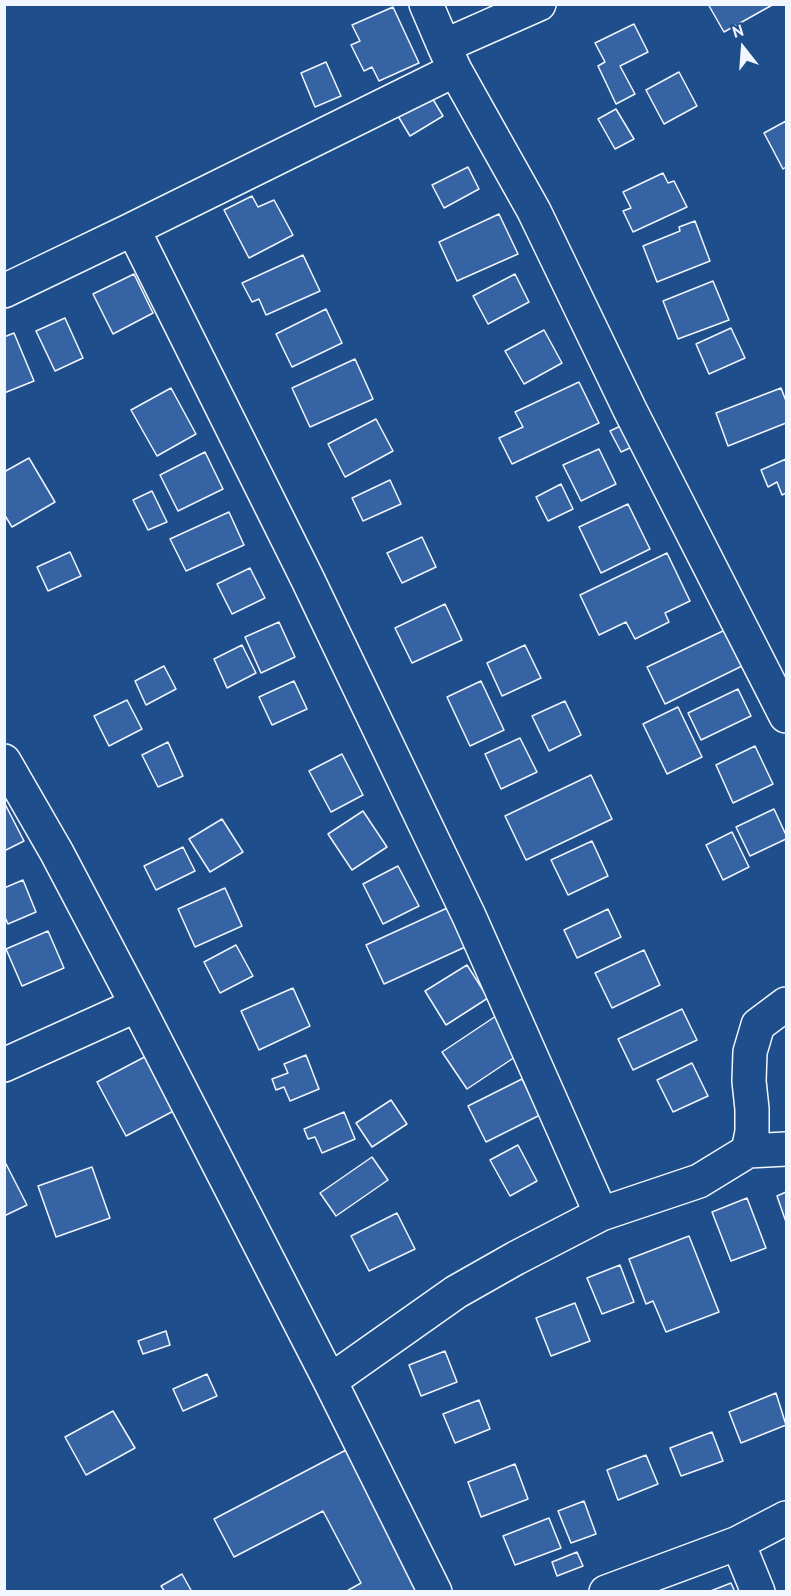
<!DOCTYPE html>
<html>
<head>
<meta charset="utf-8">
<style>
	body { margin:0 }
	#map { position:relative; width:791px; height:1596px; overflow:hidden; background:#1f4e8c; font-family:"PT Sans",sans-serif }
	canvas { display:block }
	.frame { position:absolute; inset:0; border:6px solid #f2f6ff; pointer-events:none }
	.north { position:absolute; left:713px; top:18px; width:60px; height:60px; -webkit-text-stroke:4px #1f4e8c; paint-order:stroke; rotate:343deg; font-size:16px; font-weight:700; line-height:24px; text-align:center; color:#f2f6ff }
	.north::after { content:''; display:block; margin:auto; width:21px; height:27px; background:#f2f6ff; clip-path:polygon(50% 0,100% 100%,50% 72%,0 100%) }
</style>
</head>
<body>
<div id="map">
<canvas width="791" height="1596"></canvas>
<div class="frame"></div>
<div class="north">N</div>
</div>
<script>
const c = document.querySelector('canvas').getContext('2d');
c.lineJoin = 'round';
function fill(path, color) {
  c.fillStyle = color;
  c.fill(path, 'evenodd');
}
function toPath(rows) {
  const path = new Path2D();
  for (const r of rows) {
    path.moveTo(r[0], r[1]);
    for (let i = 2; i < r.length; i += 2) path.lineTo(r[i], r[i + 1]);
  }
  return path;
}
function trace(path, color, width, dash) {
  c.strokeStyle = color;
  c.lineWidth = width;
  c.lineCap = dash ? 'butt' : 'round';
  c.setLineDash(dash || []);
  c.stroke(path);
}
const building = toPath([
	[708,4,774,4,724,32,708,4],
	[393,7,419,63,379,81,372,67,364,71,351,45,360,41,352,25,393,7],
	[634,24,648,52,620,66,635,94,616,104,598,66,605,62,595,43,634,24],
	[326,62,341,96,315,107,301,73,326,62],
	[679,72,697,106,664,124,646,90,679,72],
	[428,91,443,116,410,136,395,111,428,91],
	[616,109,634,139,615,149,598,119,616,109],
	[786,121,786,167,783,169,764,133,786,121],
	[468,167,479,189,444,208,432,185,468,167],
	[663,173,668,183,674,181,687,207,633,232,623,211,631,208,623,192,663,173],
	[252,196,258,207,274,200,293,235,249,258,224,210,252,196],
	[499,214,518,254,457,281,439,242,499,214],
	[695,221,710,261,657,282,643,246,680,231,679,227,695,221],
	[303,255,320,291,266,315,259,299,252,302,242,283,303,255],
	[134,274,153,313,113,334,93,294,134,274],
	[515,274,529,302,488,324,473,296,515,274],
	[713,281,729,320,678,339,663,301,713,281],
	[326,309,342,343,292,367,276,334,326,309],
	[65,318,83,358,55,371,36,331,65,318],
	[731,328,745,358,709,374,696,344,731,328],
	[544,330,562,363,524,384,505,351,544,330],
	[14,333,34,381,4,393,4,337,14,333],
	[355,359,373,399,310,427,292,388,355,359],
	[579,382,599,423,512,464,499,438,523,427,515,412,579,382],
	[171,388,196,434,157,456,131,410,171,388],
	[781,388,786,401,786,423,728,446,716,413,781,388],
	[376,419,393,451,345,477,328,444,376,419],
	[633,420,643,442,621,452,610,431,633,420],
	[599,449,616,484,581,501,563,465,599,449],
	[205,452,223,489,178,511,160,475,205,452],
	[29,458,55,502,12,527,4,514,4,472,29,458],
	[786,459,786,493,782,495,777,482,768,487,761,470,786,459],
	[390,480,401,504,363,521,352,498,390,480],
	[561,484,573,509,548,521,536,497,561,484],
	[152,491,167,522,148,530,133,500,152,491],
	[628,504,650,549,601,573,579,527,628,504],
	[229,512,244,545,186,571,170,539,229,512],
	[422,537,436,567,402,583,387,553,422,537],
	[70,552,81,576,48,591,37,567,70,552],
	[667,553,690,601,665,613,669,622,635,639,626,622,599,635,580,595,667,553],
	[250,568,265,598,232,614,217,584,250,568],
	[445,604,462,640,412,663,395,628,445,604],
	[279,622,295,657,261,673,245,637,279,622],
	[725,630,742,666,665,704,647,667,725,630],
	[242,645,256,673,227,688,214,659,242,645],
	[525,645,541,678,502,696,487,663,525,645],
	[164,666,176,689,146,705,135,681,164,666],
	[294,681,307,709,272,725,259,697,294,681],
	[481,681,504,730,470,746,447,697,481,681],
	[738,689,751,716,701,740,688,713,738,689],
	[127,700,142,729,109,746,94,716,127,700],
	[565,701,581,735,549,751,532,716,565,701],
	[678,707,702,757,667,774,643,724,678,707],
	[520,738,537,772,501,789,485,754,520,738],
	[168,742,183,776,158,787,142,755,168,742],
	[755,746,773,784,733,803,716,765,755,746],
	[342,754,363,795,331,812,309,771,342,754],
	[591,775,612,819,526,860,505,816,591,775],
	[5,804,24,841,4,851,4,804,5,804],
	[774,809,786,835,786,839,750,856,736,827,774,809],
	[363,811,387,847,352,870,328,834,363,811],
	[222,819,243,852,210,872,189,839,222,819],
	[732,832,749,867,723,880,706,845,732,832],
	[592,841,608,876,568,895,551,860,592,841],
	[183,847,195,871,156,890,144,866,183,847],
	[398,866,419,906,383,924,363,884,398,866],
	[23,880,36,912,8,924,4,915,4,888,23,880],
	[225,888,242,926,195,947,178,909,225,888],
	[456,904,474,943,384,984,366,945,456,904],
	[608,909,621,937,577,958,564,930,608,909],
	[48,931,64,968,22,986,6,949,48,931],
	[236,945,253,976,220,993,204,962,236,945],
	[644,950,660,985,612,1008,595,973,644,950],
	[467,965,488,998,446,1025,425,991,467,965],
	[293,988,310,1026,259,1050,241,1011,293,988],
	[682,1009,697,1040,633,1070,618,1039,682,1009],
	[499,1014,524,1051,467,1089,442,1052,499,1014],
	[154,1052,183,1106,126,1136,97,1082,154,1052],
	[306,1055,319,1089,290,1101,284,1087,276,1090,272,1079,288,1073,284,1064,306,1055],
	[692,1063,708,1096,673,1112,657,1080,692,1063],
	[522,1079,540,1115,486,1142,468,1106,522,1079],
	[391,1100,407,1124,372,1147,356,1123,391,1100],
	[344,1112,355,1139,322,1153,315,1137,308,1139,304,1129,344,1112],
	[518,1145,537,1181,510,1196,490,1160,518,1145],
	[372,1157,388,1180,336,1216,320,1193,372,1157],
	[4,1160,27,1205,4,1216,4,1160],
	[92,1167,110,1218,56,1237,38,1186,92,1167],
	[786,1192,786,1222,777,1196,786,1192],
	[747,1198,766,1248,731,1261,712,1212,747,1198],
	[397,1213,415,1249,369,1271,351,1236,397,1213],
	[689,1236,719,1312,666,1332,653,1301,646,1304,629,1259,689,1236],
	[620,1265,634,1302,602,1314,587,1278,620,1265],
	[575,1303,590,1341,551,1356,536,1318,575,1303],
	[166,1331,170,1345,143,1354,138,1341,166,1331],
	[445,1351,457,1382,421,1396,409,1365,445,1351],
	[207,1374,217,1396,183,1411,173,1389,207,1374],
	[776,1393,786,1425,741,1443,729,1412,776,1393],
	[479,1400,490,1429,455,1443,443,1414,479,1400],
	[113,1411,135,1448,86,1475,65,1437,113,1411],
	[712,1432,723,1461,681,1476,670,1448,712,1432],
	[346,1450,419,1592,345,1592,361,1583,323,1511,234,1557,214,1519,346,1450],
	[646,1455,658,1484,618,1500,607,1470,646,1455],
	[515,1464,528,1499,481,1517,468,1482,515,1464],
	[584,1501,596,1534,571,1543,558,1511,584,1501],
	[549,1518,561,1548,515,1565,503,1536,549,1518],
	[577,1552,583,1566,557,1576,552,1562,577,1552],
	[182,1574,192,1592,165,1592,161,1586,182,1574],
	[731,1583,735,1592,708,1592,731,1583]
]);
const minor = toPath([
	[426,4,444,46,539,4],
	[444,46,455,70,534,211,630,410,786,716],
	[133,229,455,70],
	[4,291,133,229,307,578,469,916,601,1214,516,1258,456,1292,330,1381],
	[4,761,57,853,137,1005,330,1381,435,1592],
	[4,1065,137,1005],
	[748,1151,786,1149],
	[601,1214,699,1181,748,1151,752,1132,752,1109,749,1081,750,1052,758,1025,786,1004],
	[738,1543,786,1518],
	[606,1592,738,1543,758,1592]
]);
fill(building, '#3563a3');
trace(building, '#f2f6ff', 1.5);
trace(minor, '#f2f6ff', 36);
trace(minor, '#1f4e8c', 33);
</script>
</body>
</html>
